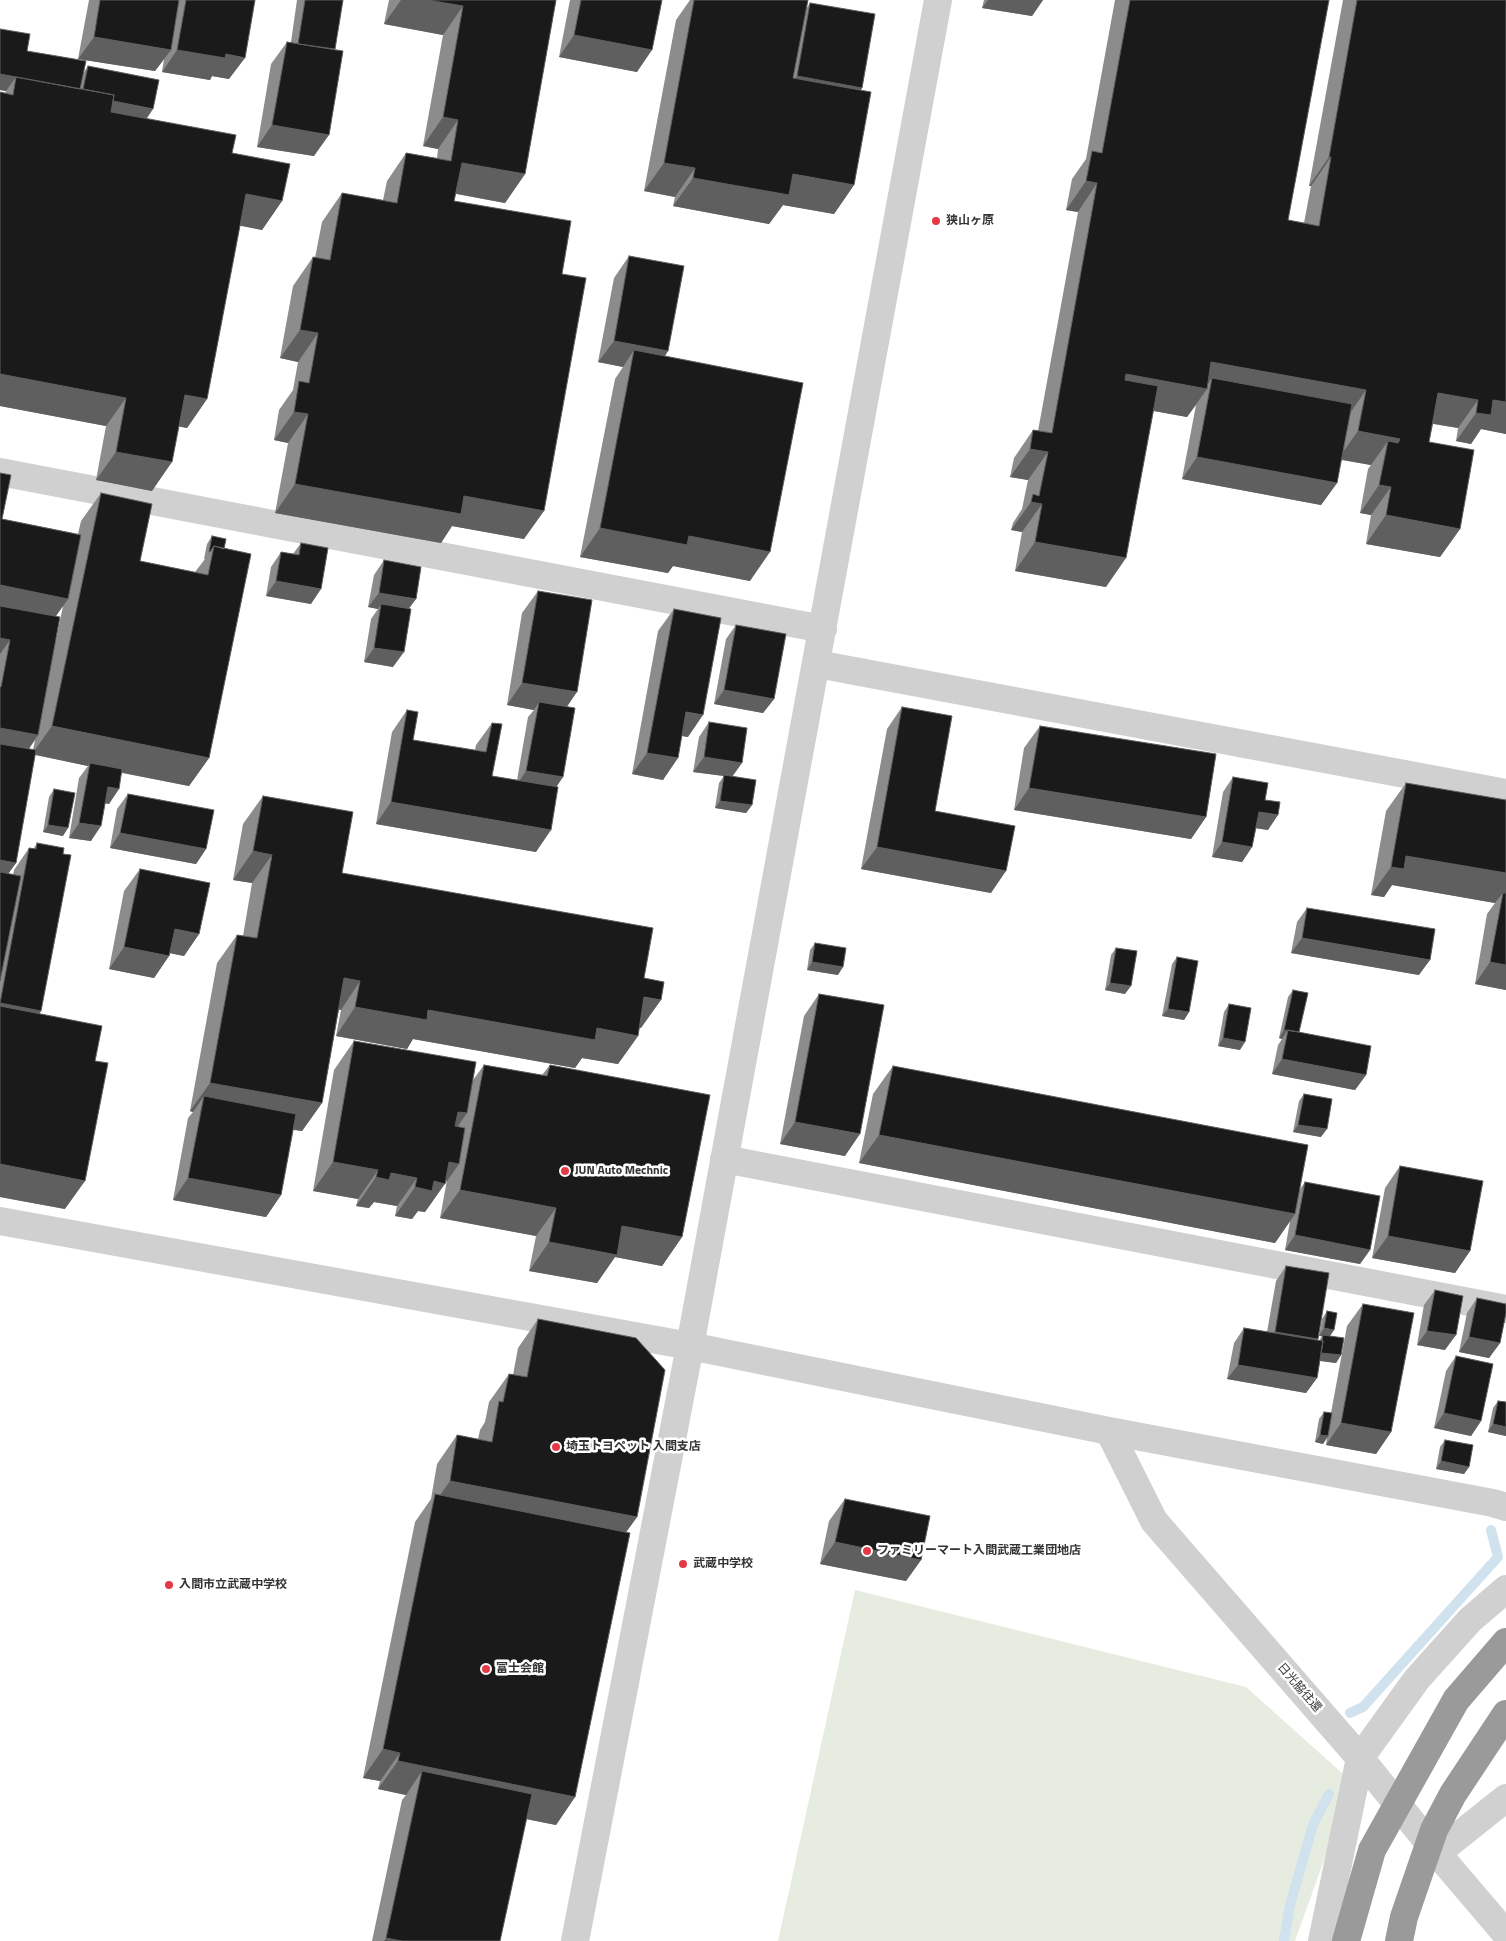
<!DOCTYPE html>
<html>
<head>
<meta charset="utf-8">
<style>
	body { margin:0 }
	canvas { display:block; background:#fff }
</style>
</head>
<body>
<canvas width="1506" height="1941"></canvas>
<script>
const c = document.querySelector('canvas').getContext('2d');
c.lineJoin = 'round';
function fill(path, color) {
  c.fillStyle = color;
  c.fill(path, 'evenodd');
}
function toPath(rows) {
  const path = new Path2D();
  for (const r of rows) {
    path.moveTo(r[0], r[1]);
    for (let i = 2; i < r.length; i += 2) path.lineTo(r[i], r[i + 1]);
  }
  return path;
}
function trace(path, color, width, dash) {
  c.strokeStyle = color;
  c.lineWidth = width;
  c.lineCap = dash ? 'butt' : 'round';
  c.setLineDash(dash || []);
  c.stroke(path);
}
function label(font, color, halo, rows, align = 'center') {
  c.font = font + ' "Titillium Web","Noto Sans JP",sans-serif';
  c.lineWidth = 5;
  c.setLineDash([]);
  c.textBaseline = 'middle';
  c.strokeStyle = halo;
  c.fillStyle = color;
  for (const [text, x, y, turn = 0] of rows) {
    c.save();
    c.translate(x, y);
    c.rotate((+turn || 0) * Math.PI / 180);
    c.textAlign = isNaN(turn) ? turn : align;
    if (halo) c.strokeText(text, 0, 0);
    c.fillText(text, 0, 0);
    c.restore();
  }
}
const green = toPath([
	[855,1590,1246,1687,1352,1782,1295,1941,778,1941]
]);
const stream = toPath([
	[1350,1713,1363,1707,1498,1557,1491,1530],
	[1284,1941,1290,1905,1313,1825,1329,1794]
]);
const minor = toPath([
	[0,472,823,629],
	[817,664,1506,793],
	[724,1159,1506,1309],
	[0,1221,690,1346,1109,1431,1493,1503,1506,1507],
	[1109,1431,1154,1521,1360,1758,1437,1853,1506,1934],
	[1437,1853,1506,1798],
	[575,1941,690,1346,938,0],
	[1322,1941,1360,1758,1417,1679,1470,1620,1506,1589]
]);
const highwayBridge = toPath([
	[1346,1941,1372,1850,1456,1700,1506,1642],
	[1399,1941,1404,1917,1434,1830,1453,1794,1506,1714]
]);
const wall = toPath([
	[89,0,255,0,229,79,212,76,210,80,162,72,164,59,155,71,78,59],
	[297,0,343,0,314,156,257,147,271,64,287,42,291,42],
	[389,0,556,0,525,174,505,203,456,194,454,201,562,274,524,539,452,526,441,543,275,513,288,443,274,440,279,410,293,390,298,362,280,358,293,286,313,257,315,258,322,222,342,193,383,200,387,181,406,153,437,158,438,149,423,146,443,35,384,24],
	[570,0,662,0,637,72,559,57],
	[690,0,808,0,806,9,810,3,862,88,861,90,854,185,834,214,783,205,769,224,673,206,675,197,644,191,676,20],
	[984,0,1043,0,1032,16,982,8],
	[1113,0,1329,0,1288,220,1304,223,1311,186,1309,186,1343,0,1506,0,1506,434,1481,429,1471,444,1456,441,1458,428,1433,424,1429,442,1460,529,1440,557,1366,544,1371,515,1360,513,1368,469,1371,465,1341,460,1337,483,1321,505,1182,479,1196,405,1187,417,1153,411,1106,587,1015,571,1022,532,1011,530,1013,523,1022,509,1028,480,1010,477,1014,458,1033,430,1038,431,1078,212,1066,210,1072,179,1086,159,1115,0],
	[0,29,27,51,84,72,88,66,146,119,232,153,282,201,262,230,240,225,207,399,187,428,179,426,152,491,96,480,106,426,0,406,0,92,5,93,6,91,0,90],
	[629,256,668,351,665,356,750,581,673,566,668,573,580,557,615,379,623,367,598,362,614,278],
	[0,473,2,519,78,534,81,521,101,493,140,561,195,572,205,559,204,559,207,544,212,536,224,549,209,758,189,786,122,773,109,804,105,803,91,841,69,838,79,778,88,766,35,755,16,863,8,874,13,875,14,870,29,848,34,848,37,843,63,854,41,1011,39,1014,65,1209,0,1197],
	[63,606,56,640,56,616],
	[35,740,33,750,29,749],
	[301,543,311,604,266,596,271,567,281,552,293,554],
	[384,560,409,608,393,667,364,662,371,619,378,609,368,607,374,575],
	[538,591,567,707,556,787,536,852,376,824,392,732,407,710,413,740,475,750,476,745,492,723,492,776,517,780,528,717,534,710,507,705,522,613],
	[674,609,688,737,682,736,663,780,632,774,658,631],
	[736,625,774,699,763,713,714,704,726,639],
	[902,707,935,811,991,893,861,869,887,729],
	[709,722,732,776,752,805,746,813,715,808,719,783,724,776,693,772,699,737],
	[1040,726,1206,817,1191,839,1014,810,1024,748],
	[1233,777,1265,800,1268,830,1256,828,1252,847,1242,862,1212,857,1223,792],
	[1406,783,1506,800,1506,990,1475,984,1487,914,1495,903,1392,885,1384,897,1371,895,1386,811],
	[54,789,63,836,43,832,49,797],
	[128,794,206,849,196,864,110,848,117,809],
	[263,796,342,873,644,978,641,1028,639,1028,638,1036,618,1064,582,1058,575,1068,413,1039,407,1049,336,1036,341,1010,339,1009,322,1103,302,1131,293,1130,281,1195,266,1217,173,1200,188,1118,193,1112,190,1111,217,963,237,935,243,936,252,883,233,880,243,824],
	[140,869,199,934,184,956,170,953,169,956,154,978,109,969,124,891],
	[1307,908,1419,975,1291,953,1297,922],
	[815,943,838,975,807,970,810,950],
	[1116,948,1125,994,1105,990,1111,955],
	[1177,957,1189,1012,1184,1020,1162,1016,1172,964],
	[1293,990,1299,1032,1366,1075,1355,1090,1272,1074,1278,1045,1282,1039,1279,1038,1288,997],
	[819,994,845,1156,780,1144,804,1016],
	[1229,1004,1240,1050,1218,1046,1224,1012],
	[354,1041,473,1080,484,1065,542,1075,550,1065,682,1237,662,1266,615,1257,597,1283,529,1271,536,1236,440,1218,447,1180,425,1212,418,1211,412,1219,395,1216,397,1206,374,1202,369,1208,356,1206,358,1199,313,1191,334,1070],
	[893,1066,1300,1189,1305,1182,1370,1250,1360,1264,1285,1250,1290,1221,1275,1243,859,1163,873,1094],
	[1304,1094,1321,1137,1293,1132,1299,1101],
	[1400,1166,1470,1251,1455,1273,1372,1258,1385,1188],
	[1286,1266,1318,1339,1317,1340,1319,1341,1322,1336,1319,1336,1322,1319,1327,1311,1334,1330,1330,1336,1341,1355,1336,1363,1320,1361,1317,1378,1306,1393,1227,1379,1234,1343,1244,1328,1267,1332,1276,1281],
	[1435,1290,1445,1350,1417,1345,1424,1305],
	[1477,1298,1500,1343,1489,1358,1459,1352,1467,1313],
	[1363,1304,1391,1432,1376,1454,1326,1445,1327,1438,1323,1444,1315,1442,1319,1419,1324,1412,1331,1413,1347,1326],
	[538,1319,637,1517,626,1532,575,1797,556,1825,526,1819,500,1941,372,1941,402,1800,406,1795,378,1789,380,1781,363,1778,415,1522,431,1499,437,1464,457,1435,478,1439,480,1430,485,1422,489,1402,509,1374,513,1375,518,1348],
	[1456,1356,1481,1421,1471,1436,1434,1428,1446,1371],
	[1498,1401,1506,1402,1506,1436,1488,1432,1493,1408],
	[1445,1440,1469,1467,1464,1474,1436,1469,1440,1447],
	[845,1499,921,1560,906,1581,820,1564,829,1521]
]);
const shadedWall = toPath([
	[401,0,427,0,463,6,443,35,384,24],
	[988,0,1043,0,1032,16,982,8],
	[574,35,652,50,637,72,559,57],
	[94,37,171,50,155,71,78,59],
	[177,50,226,54,245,58,229,79,212,76,210,80,162,72],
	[0,74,22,77,16,77,6,91,0,90],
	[797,76,862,88,847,110,782,98],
	[82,95,153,109,143,124,77,102],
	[443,117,458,120,438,149,423,146],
	[272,125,329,135,314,156,257,147],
	[1329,157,1331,157,1311,186,1309,186],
	[462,163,525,174,505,203,442,191],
	[664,163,695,168,675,197,644,191],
	[793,174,854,185,834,214,783,205,769,224,673,206,693,178],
	[1086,181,1097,183,1078,212,1066,210],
	[246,194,282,201,262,230,226,223],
	[300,330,318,333,298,362,280,358],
	[614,341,668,351,653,373,634,350,623,367,598,362],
	[1211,362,1366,390,1346,419,1212,378,1205,388,1207,389,1187,417,1106,402,1126,374],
	[0,374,126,398,106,426,0,406],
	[1438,393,1478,400,1458,428,1418,421],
	[185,395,207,399,187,428,165,424],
	[1493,400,1506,402,1506,434,1481,429,1471,444,1456,441,1476,413],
	[294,412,308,414,288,443,274,440],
	[1358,431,1400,439,1384,461,1388,441,1371,465,1338,459],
	[1030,449,1048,452,1028,480,1010,477],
	[116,452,172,462,152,491,96,480],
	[1197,457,1337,483,1321,505,1182,479],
	[295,484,464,496,544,511,524,539,452,526,441,543,275,513],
	[1379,485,1391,487,1371,515,1360,513],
	[1031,502,1042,504,1022,532,1011,530],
	[1386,515,1460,529,1440,557,1366,544],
	[600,528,689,536,770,552,750,581,673,566,668,573,580,557],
	[1035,542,1126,558,1106,587,1015,571],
	[276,581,321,589,311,604,266,596],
	[0,585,68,599,48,627,0,617],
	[379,593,416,599,405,614,381,604,378,609,368,607],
	[0,638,10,640,0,654],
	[374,648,404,652,393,667,364,662],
	[522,683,577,692,562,714,539,702,534,710,507,705],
	[724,690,774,699,763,713,714,704],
	[686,712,703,715,688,737,671,734],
	[52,726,209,758,189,786,89,766,90,763,88,766,32,754],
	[0,728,38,735,23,757,0,753],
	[647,753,678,758,663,780,632,774],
	[704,757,742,763,732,777,693,772],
	[526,771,563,777,553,792,516,786],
	[108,787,119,789,109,804,98,802],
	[1029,788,1206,817,1191,839,1014,810],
	[720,801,752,805,746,813,715,808],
	[391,802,551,830,536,852,376,824],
	[1259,812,1278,815,1268,830,1248,827],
	[79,823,101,826,91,841,69,838],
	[48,825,68,828,63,836,43,832],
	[120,833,206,849,196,864,110,848],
	[1222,842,1252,847,1242,862,1212,857],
	[877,847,1006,871,991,893,861,869],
	[253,851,272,855,252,883,233,880],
	[1406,856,1506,873,1506,905,1503,893,1495,903,1392,885,1384,897,1371,895,1391,867],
	[0,860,16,863,0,885],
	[175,929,199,934,184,956,159,951],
	[1302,938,1430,960,1419,975,1291,953],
	[124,947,169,956,154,978,109,969],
	[812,962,843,967,838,975,807,970],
	[1490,962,1506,965,1506,990,1475,984],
	[344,978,360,981,341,1010,324,1007],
	[1110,983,1131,986,1125,994,1105,990],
	[644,997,661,1000,641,1028,624,1025],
	[0,1003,41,1011,26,1033,0,1028],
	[355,1007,428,1010,597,1028,638,1036,618,1064,582,1058,575,1068,413,1039,407,1049,336,1036],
	[1168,1009,1189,1012,1184,1020,1162,1016],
	[1284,1030,1287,1031,1282,1039,1279,1038],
	[1223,1038,1245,1042,1240,1050,1218,1046],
	[1282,1059,1366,1075,1355,1090,1272,1074],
	[210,1083,322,1103,302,1131,200,1113,204,1096,193,1112,190,1111],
	[458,1112,467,1113,447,1142],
	[795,1122,860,1134,845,1156,780,1144],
	[1298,1125,1327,1129,1321,1137,1293,1132],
	[879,1135,1295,1214,1275,1243,859,1163],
	[333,1162,378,1170,358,1199,313,1191],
	[449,1162,459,1164,425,1212,418,1211,412,1219,395,1216,415,1187],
	[0,1164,85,1181,65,1209,0,1197],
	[391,1173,417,1178,397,1206,374,1202,369,1208,356,1206,376,1177],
	[188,1178,281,1195,266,1217,173,1200],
	[460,1190,556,1208,536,1236,440,1218],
	[622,1226,682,1237,662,1266,615,1257,597,1283,529,1271,549,1242],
	[1295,1235,1370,1250,1360,1264,1285,1250],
	[1388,1236,1470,1251,1455,1273,1372,1258],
	[1324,1328,1334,1330,1329,1337,1319,1336],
	[1427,1331,1456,1335,1445,1350,1417,1345],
	[1275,1332,1318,1339,1307,1354,1264,1347],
	[1469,1337,1500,1343,1489,1358,1459,1352],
	[1320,1352,1341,1355,1336,1363,1314,1360],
	[1238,1365,1317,1378,1306,1393,1227,1379],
	[1444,1413,1481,1421,1471,1436,1434,1428],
	[1341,1423,1391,1432,1376,1454,1326,1445],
	[1493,1424,1506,1427,1506,1436,1488,1432],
	[1320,1435,1328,1436,1323,1444,1315,1442],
	[1441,1461,1469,1467,1464,1474,1436,1469],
	[450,1481,637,1517,617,1545,433,1505],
	[835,1542,921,1560,906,1581,820,1564],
	[383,1749,400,1753,380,1781,363,1778],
	[398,1761,575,1797,556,1825,417,1797,422,1771,406,1795,378,1789],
	[386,1938,402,1941,384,1941]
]);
const building = toPath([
	[100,0,179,0,171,50,94,37,100,0],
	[186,0,255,0,245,58,226,54,225,58,177,50,186,0],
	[305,0,343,0,335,49,298,44,305,0],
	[427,0,556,0,525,174,462,163,454,201,571,221,562,274,586,278,544,511,464,496,461,514,295,484,308,414,294,412,299,381,309,383,318,333,300,330,313,257,330,260,342,193,397,203,406,153,451,161,458,120,443,117,463,6,427,0],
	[581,0,662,0,652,50,574,35,581,0],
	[694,0,808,0,793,78,871,92,854,185,793,174,789,195,693,178,695,168,664,163,694,0],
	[1130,0,1329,0,1288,220,1319,226,1331,157,1329,157,1357,0,1506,0,1506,402,1493,400,1491,415,1476,413,1478,400,1438,393,1429,442,1474,450,1460,529,1386,515,1391,487,1379,485,1388,441,1398,443,1400,439,1358,431,1366,390,1211,362,1207,389,1126,374,1125,380,1158,386,1126,558,1035,542,1042,504,1031,502,1033,494,1039,496,1048,452,1030,449,1033,430,1052,433,1097,183,1086,181,1092,151,1102,153,1130,0],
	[810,3,875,14,862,88,797,76,810,3],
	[0,29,30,34,27,51,86,61,80,89,0,74,0,29],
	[287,42,343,51,329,135,272,125,287,42],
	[88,66,159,80,153,109,113,101,114,95,83,89,88,66],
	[16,77,114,95,111,112,236,135,232,153,290,164,282,201,246,194,207,399,185,395,172,462,116,452,126,398,0,374,0,92,13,95,16,77],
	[629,256,684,266,668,351,614,341,629,256],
	[634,350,803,383,770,552,689,536,687,545,600,528,634,350],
	[1212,378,1352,404,1337,483,1197,457,1212,378],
	[0,473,11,475,2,519,81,535,68,599,0,585,0,473],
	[101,493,152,504,140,561,208,575,214,546,251,554,209,758,52,726,101,493],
	[212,536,226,539,224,549,214,546,210,552,209,552,212,536],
	[301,543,328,548,321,589,276,581,281,552,299,555,301,543],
	[384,560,421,567,416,599,379,593,384,560],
	[538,591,592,600,577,692,522,683,538,591],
	[381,604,411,609,404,652,374,648,381,604],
	[0,606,60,617,38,735,0,728,0,687,1,687,10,640,0,638,0,606],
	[674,609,721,618,703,715,686,712,678,758,647,753,674,609],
	[736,625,786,634,774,699,724,690,736,625],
	[539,702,575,708,563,777,526,771,539,702],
	[902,707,952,716,935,811,1015,826,1006,871,877,847,902,707],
	[407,710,418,712,413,740,486,752,492,723,502,724,492,776,558,787,551,830,391,802,407,710],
	[709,722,747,728,742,763,704,757,709,722],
	[1040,726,1216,754,1206,817,1029,788,1040,726],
	[0,744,36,750,16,863,0,860,0,744],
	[90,763,122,769,119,789,108,787,101,826,79,823,90,763],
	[724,775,756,780,752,805,720,801,724,775],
	[1233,777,1268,783,1265,800,1280,802,1278,815,1259,812,1252,847,1222,842,1233,777],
	[1406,783,1506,800,1506,873,1406,856,1404,869,1391,867,1406,783],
	[54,789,75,793,68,828,48,825,54,789],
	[128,794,214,810,206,849,120,833,128,794],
	[263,796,353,812,342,873,653,928,644,978,664,982,661,1000,644,997,638,1036,597,1028,595,1040,428,1010,427,1020,355,1007,360,981,344,978,322,1103,210,1083,237,935,257,938,272,855,253,851,263,796],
	[37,843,64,848,63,854,71,855,41,1011,0,1003,29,848,36,849,37,843],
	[140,869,210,883,199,934,175,929,169,956,124,947,140,869],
	[0,872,21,876,0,981,0,872],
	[1503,893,1506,893,1506,965,1490,962,1503,893],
	[1307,908,1435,929,1430,960,1302,938,1307,908],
	[815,943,846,948,843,967,812,962,815,943],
	[1116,948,1137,951,1131,986,1110,983,1116,948],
	[1177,957,1198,961,1189,1012,1168,1009,1177,957],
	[1293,990,1308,993,1299,1032,1284,1030,1293,990],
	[819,994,884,1005,860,1134,795,1122,819,994],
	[1229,1004,1251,1008,1245,1042,1223,1038,1229,1004],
	[0,1006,102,1026,95,1061,108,1063,85,1181,0,1164,0,1006],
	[1288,1030,1371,1046,1366,1075,1282,1059,1288,1030],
	[354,1041,476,1062,467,1113,458,1112,455,1126,465,1128,459,1164,449,1162,445,1184,434,1181,432,1191,415,1187,417,1178,391,1173,389,1180,376,1177,378,1170,333,1162,354,1041],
	[484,1065,547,1076,550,1065,710,1095,682,1237,622,1226,617,1255,549,1242,556,1208,460,1190,484,1065],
	[893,1066,1308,1145,1295,1214,879,1135,893,1066],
	[1304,1094,1332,1099,1327,1129,1298,1125,1304,1094],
	[204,1096,296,1114,281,1195,188,1178,204,1096],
	[1400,1166,1483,1181,1470,1251,1388,1236,1400,1166],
	[1305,1182,1380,1196,1370,1250,1295,1235,1305,1182],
	[1286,1266,1329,1273,1318,1339,1275,1332,1286,1266],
	[1435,1290,1463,1296,1456,1335,1427,1331,1435,1290],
	[1477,1298,1506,1304,1506,1313,1500,1343,1469,1337,1477,1298],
	[1363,1304,1414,1313,1391,1432,1341,1423,1363,1304],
	[1327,1311,1337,1313,1334,1330,1324,1328,1327,1311],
	[538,1319,636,1338,665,1370,637,1517,450,1481,457,1435,492,1442,499,1401,503,1402,509,1374,527,1377,538,1319],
	[1244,1328,1323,1341,1317,1378,1238,1365,1244,1328],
	[1323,1335,1344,1338,1341,1355,1321,1353,1323,1341,1322,1341,1323,1335],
	[1456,1356,1493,1364,1481,1421,1444,1413,1456,1356],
	[1498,1401,1506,1402,1506,1427,1493,1424,1498,1401],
	[1324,1412,1332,1413,1328,1436,1320,1435,1324,1412],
	[1445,1440,1473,1445,1469,1467,1441,1461,1445,1440],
	[435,1494,630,1533,575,1797,398,1761,400,1753,383,1749,435,1494],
	[845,1499,930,1516,921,1560,835,1542,845,1499],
	[422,1771,532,1794,500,1941,402,1941,386,1938,422,1771]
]);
const markers = [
	[936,221,5,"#e63946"],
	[565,1171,5,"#e63946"],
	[556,1447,5,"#e63946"],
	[867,1551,5,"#e63946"],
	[683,1564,5,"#e63946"],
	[169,1585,5,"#e63946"],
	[486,1669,5,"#e63946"]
];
const poiNames = [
	["狭山ヶ原",946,221],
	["JUN Auto Mechnic",575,1171],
	["埼玉トヨペット 入間支店",566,1447],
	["ファミリーマート入間武蔵工業団地店",877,1551],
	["武蔵中学校",693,1564],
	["入間市立武蔵中学校",179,1585],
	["富士会館",496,1669]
];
const streetNames = [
	["日光脇往還",1299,1688,49]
];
fill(green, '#e6ecdf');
trace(stream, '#cfe2ee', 10);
trace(minor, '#d0d0d0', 28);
trace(highwayBridge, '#9a9a9a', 28);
fill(wall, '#8c8c8c');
fill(shadedWall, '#5f5f5f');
fill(building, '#1a1a1a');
trace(building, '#5f5f5f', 1);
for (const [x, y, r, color] of markers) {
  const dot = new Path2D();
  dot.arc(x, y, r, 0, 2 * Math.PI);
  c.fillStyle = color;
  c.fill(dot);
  trace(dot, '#fff', 2);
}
label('bold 12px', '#333', '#fff', poiNames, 'left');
label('12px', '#333', '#fff', streetNames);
</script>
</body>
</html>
